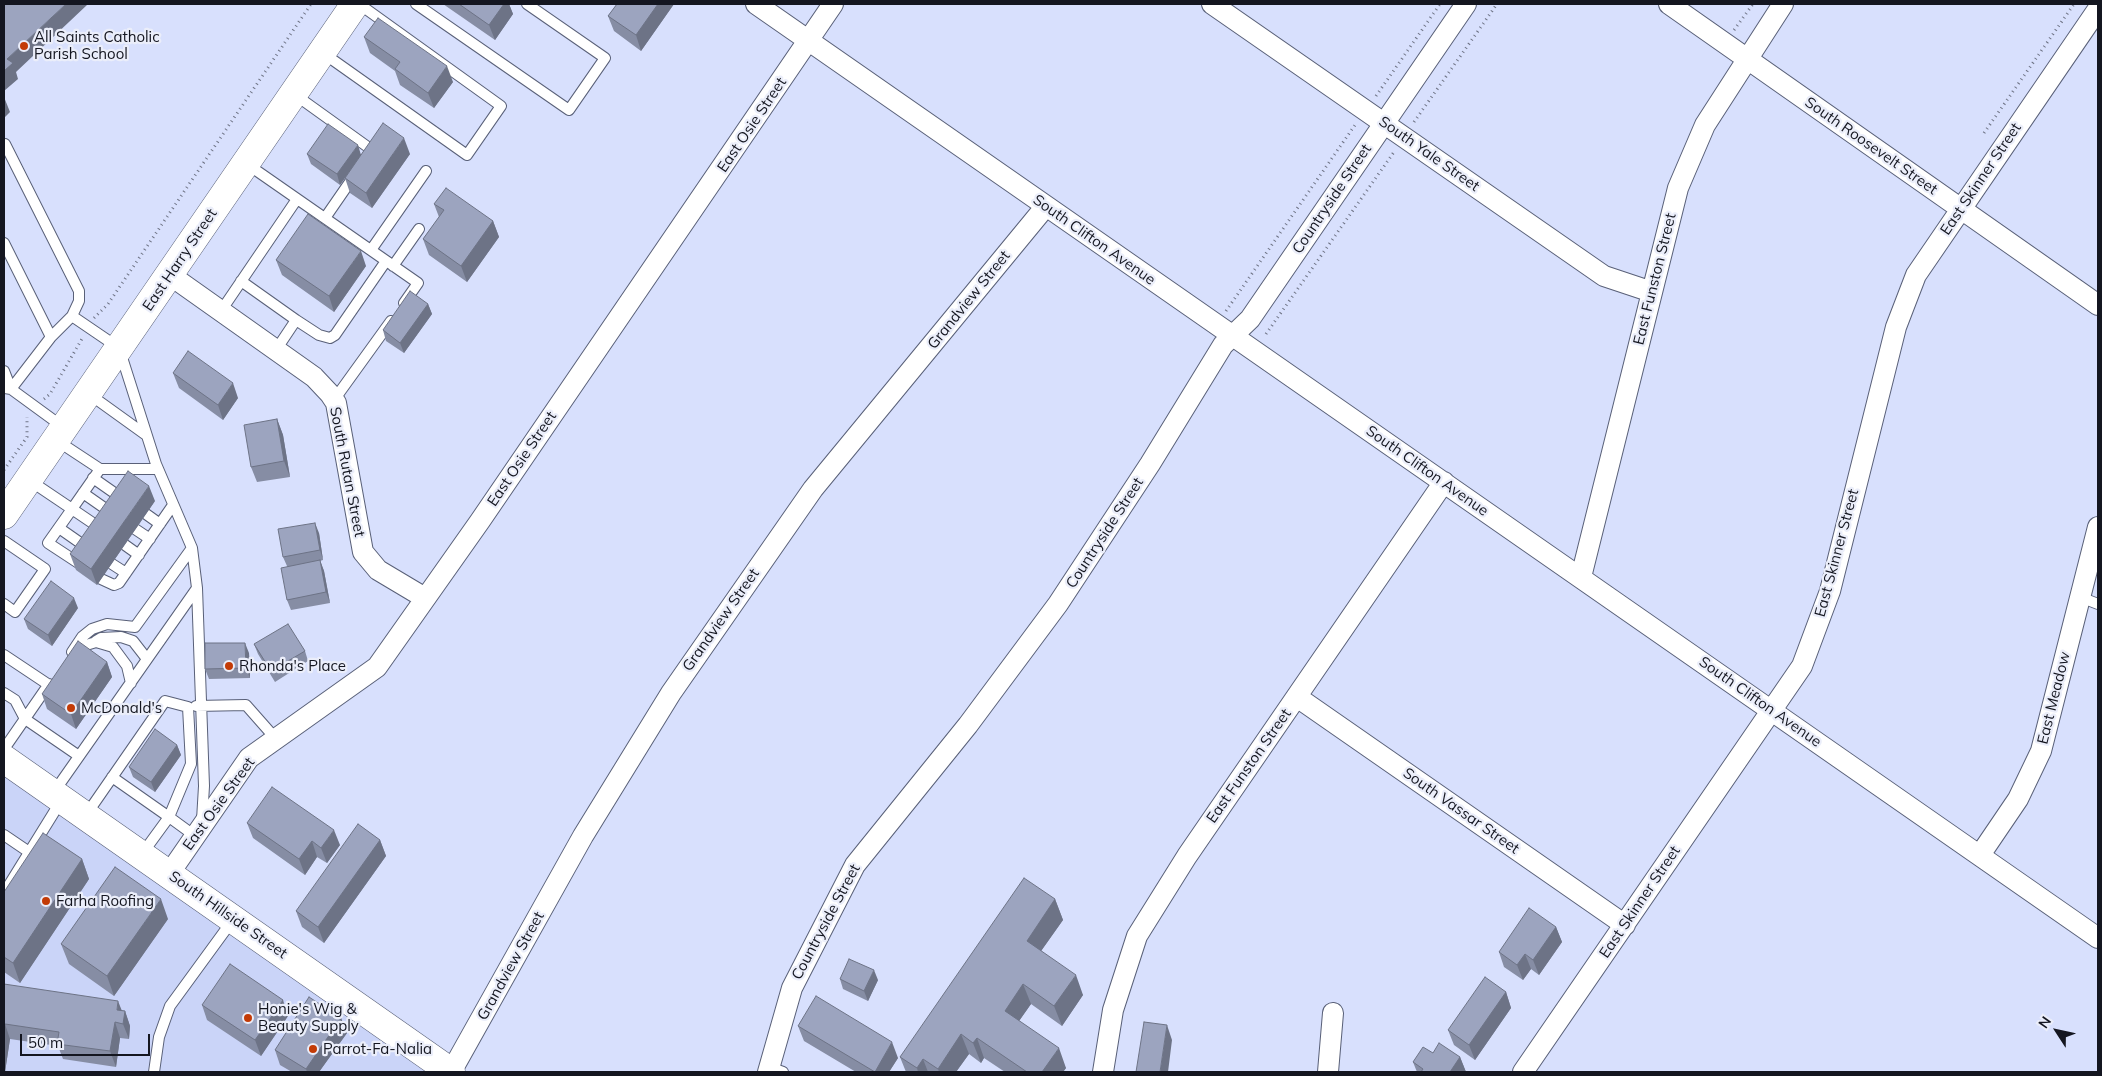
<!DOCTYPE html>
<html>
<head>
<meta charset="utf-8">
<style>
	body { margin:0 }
	#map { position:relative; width:2102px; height:1076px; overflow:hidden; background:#d8e0fd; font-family:Mulish,sans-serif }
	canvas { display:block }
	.frame { position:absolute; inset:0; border:5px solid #141620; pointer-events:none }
	.north { position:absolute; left:2032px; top:1006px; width:50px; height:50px; -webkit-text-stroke:4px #ebeefa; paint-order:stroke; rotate:305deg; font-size:14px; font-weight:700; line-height:20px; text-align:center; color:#141620 }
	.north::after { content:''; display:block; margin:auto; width:18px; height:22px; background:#141620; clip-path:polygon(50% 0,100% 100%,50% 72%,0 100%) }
	.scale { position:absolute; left:20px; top:1034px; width:130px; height:22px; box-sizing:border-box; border:2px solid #141620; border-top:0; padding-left:6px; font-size:15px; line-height:18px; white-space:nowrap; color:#141620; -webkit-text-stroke:4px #ebeefa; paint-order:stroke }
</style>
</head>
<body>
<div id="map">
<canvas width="2102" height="1076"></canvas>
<div class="frame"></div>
<div class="north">N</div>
<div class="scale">50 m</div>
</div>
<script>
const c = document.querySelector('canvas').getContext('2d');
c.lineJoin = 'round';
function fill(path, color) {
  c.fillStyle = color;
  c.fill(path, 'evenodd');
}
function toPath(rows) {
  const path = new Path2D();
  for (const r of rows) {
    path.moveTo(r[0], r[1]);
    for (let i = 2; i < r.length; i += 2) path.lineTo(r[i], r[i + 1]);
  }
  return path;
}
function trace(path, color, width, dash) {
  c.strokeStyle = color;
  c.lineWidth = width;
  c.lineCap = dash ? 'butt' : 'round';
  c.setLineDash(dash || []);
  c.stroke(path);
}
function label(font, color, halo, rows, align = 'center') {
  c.font = font + ' Mulish,sans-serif';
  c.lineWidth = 4.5;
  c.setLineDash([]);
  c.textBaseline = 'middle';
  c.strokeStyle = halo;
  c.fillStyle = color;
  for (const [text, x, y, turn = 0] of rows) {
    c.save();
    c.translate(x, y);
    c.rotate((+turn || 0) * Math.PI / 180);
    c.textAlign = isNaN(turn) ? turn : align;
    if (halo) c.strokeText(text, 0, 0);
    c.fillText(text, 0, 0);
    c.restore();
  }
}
const built = toPath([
	[4,760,447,1072,4,1072]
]);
const path = toPath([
	[1734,30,1753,4],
	[1376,96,1440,4],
	[1414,122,1497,4],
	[1984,133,2074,4],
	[1226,311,1355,125],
	[94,318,108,304,311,4],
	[1266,334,1394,152],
	[44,399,50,394,83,337],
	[4,470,27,437,27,417]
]);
const lane = toPath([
	[416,4,569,110,605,58,527,4],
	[323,53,467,155,501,106,359,4],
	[294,94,372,150,370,154],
	[5,144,79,291,79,301,72,316,51,337,11,389],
	[247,164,418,283,404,303],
	[325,218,354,176],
	[4,243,51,337],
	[371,250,426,171],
	[393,266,419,229],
	[241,281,296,320,276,350],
	[221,311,297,199],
	[72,316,119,348,156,464,192,548,197,588,204,786,202,820],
	[296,320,319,335,330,338,335,335,386,261],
	[4,371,11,389],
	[5,388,11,389,63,427],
	[89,394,146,435],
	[334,400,391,321],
	[100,469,157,469],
	[93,478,123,499],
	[29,480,72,509,100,469,56,440],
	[83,493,113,514],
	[146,514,160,524],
	[59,528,89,549],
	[135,529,150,539],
	[4,541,45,569,15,612,4,604],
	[125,545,139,555],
	[80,564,48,543,72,509,103,530],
	[112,564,126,573],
	[101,579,114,585,119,583,173,505],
	[2080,597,2098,604],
	[96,641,101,638,121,637,133,641,147,659],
	[72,652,82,637,92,629,107,624,135,627,192,548],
	[75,654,83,646,96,642,113,647,127,666,131,683],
	[4,655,49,685],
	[4,693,15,700,25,719,79,756],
	[196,706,246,705,276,739],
	[4,749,49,684],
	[112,777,169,817,142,854],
	[54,792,197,588],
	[86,815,165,701,188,707,191,764,169,817,195,836],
	[4,835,29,852],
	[4,893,61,801],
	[769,1067,783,1072],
	[154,1072,159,1037,170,1006,232,921]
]);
const street = toPath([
	[756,4,2098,938],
	[1212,4,1604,276,1652,292],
	[1669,4,2098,305],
	[170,275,314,377,330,394,336,403,363,552,378,570,425,598],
	[1581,577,1678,188,1705,125,1783,4],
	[1297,697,1625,925],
	[1980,855,2018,799,2041,751,2098,527],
	[169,874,249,758,377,667,480,521,833,4],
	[451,1072,583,836,671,693,813,489,1046,206],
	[768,1072,792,988,855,865,968,725,1058,604,1150,464,1223,345,1250,319,1466,4],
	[1103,1072,1113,1010,1137,936,1187,856,1444,482],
	[1328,1072,1333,1013],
	[1523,1072,1802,666,1830,591,1896,327,1916,275,2098,9]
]);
const secondary = toPath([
	[4,515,355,4],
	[4,759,451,1072]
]);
const wall = toPath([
	[443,4,509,4,513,14,495,40],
	[617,4,674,4,641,51,614,31,608,16],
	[364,37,453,82,434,108,400,85,395,71,370,53],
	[307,154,410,154,372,208,350,193,345,178,340,185,311,164],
	[434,204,493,221,499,237,467,282,429,255,423,239,439,217],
	[276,260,366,266,334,312,282,275],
	[428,304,432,314,404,353,386,341,383,330],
	[173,373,238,398,223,420,179,388],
	[277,419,283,435,290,477,257,482,251,467],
	[155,501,97,585,76,570,70,554],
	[319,533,323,560,320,561,324,571,330,603,291,610,287,600,287,566,283,557],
	[78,608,52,646,28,629,24,619],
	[254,644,305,651,308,661,275,682,258,654],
	[249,653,250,678,209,679,205,669],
	[107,662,112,677,76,729,47,709,42,694],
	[177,745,181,755,155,792,133,777,129,767],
	[247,823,340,845,327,863,317,857,305,875,253,838],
	[380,840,386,856,324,943,302,927,296,911],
	[82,859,89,879,20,983,4,972,4,892],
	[1055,899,1063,920,1041,951,1083,995,1062,1026,1031,1004,1019,1021,1066,1068,1063,1072,1005,1072,984,1058,981,1063,969,1054,956,1072,906,1072,900,1057],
	[168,919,114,996,69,964,61,944],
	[1556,927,1562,942,1539,975,1531,969,1523,980,1504,967,1499,952],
	[840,979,878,980,868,1001,843,989],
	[4,984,125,1011,130,1026,129,1039,120,1038,116,1067,63,1059,58,1046,10,1039,5,1072],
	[1506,992,1511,1008,1475,1060,1454,1045,1448,1030],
	[202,1005,288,1016,261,1056,207,1020],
	[341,1018,347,1033,319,1072,292,1072,280,1065,275,1050],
	[798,1026,898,1058,889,1072,856,1072,804,1041],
	[1433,1053,1460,1057,1466,1072,1417,1072,1413,1062]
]);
const shadedWall = toPath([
	[66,4,87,4,87,5,16,72,18,79,4,91,4,71,7,59],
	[504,4,509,4,513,14,495,40,489,25],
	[658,4,674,4,641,51,636,35],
	[447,66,453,82,434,108,428,93],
	[4,97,10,112,4,118],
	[404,138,410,154,372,208,366,193],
	[358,145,361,155,340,185,337,174],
	[493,221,499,237,467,282,461,266],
	[361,251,366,266,334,312,329,296],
	[428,304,432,314,404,353,400,343],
	[233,383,238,398,223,420,218,405],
	[277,419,283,435,290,477,284,461],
	[149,486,155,501,97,585,91,569],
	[315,523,319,533,323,560,320,550],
	[320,560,324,571,330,603,326,592],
	[74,598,78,608,52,646,48,635],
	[245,643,249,653,250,678,246,668],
	[107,662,112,677,76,729,71,714],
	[177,745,181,755,155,792,151,782],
	[334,830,340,845,327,863,321,848],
	[380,840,386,856,324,943,318,927],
	[312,841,317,857,305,875,299,859],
	[82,859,89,879,20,983,13,963],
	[161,899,168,919,114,996,107,976],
	[1055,899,1063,920,1034,961,1027,941],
	[1556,927,1562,942,1539,975,1533,960],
	[1525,954,1531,969,1523,980,1517,965],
	[874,970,878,980,868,1001,864,991],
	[1076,975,1083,995,1062,1026,1054,1006],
	[1023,984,1031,1004,1012,1031,1005,1011],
	[1506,992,1511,1008,1475,1060,1469,1045],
	[283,1000,288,1016,261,1056,255,1040],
	[118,1001,124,1016,117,1010],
	[125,1011,130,1026,129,1039,123,1024],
	[341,1018,347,1033,319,1072,307,1072,306,1069],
	[115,1022,120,1038,116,1067,110,1051],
	[5,1024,10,1039,5,1072,4,1072,4,1029],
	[1167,1025,1172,1040,1168,1072,1160,1072],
	[961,1034,969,1054,956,1072,939,1072,938,1069],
	[977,1038,984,1058,981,1063,973,1043],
	[892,1042,898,1058,889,1072,875,1072],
	[1059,1048,1066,1068,1063,1072,1042,1072],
	[1460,1057,1466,1072,1450,1072],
	[923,1059,928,1072,918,1072,917,1068]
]);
const building = toPath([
	[4,4,66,4,7,59,13,63,4,71,4,4],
	[459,4,504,4,489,25,459,4],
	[617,4,658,4,636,35,608,16,617,4],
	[378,18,447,66,428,93,395,69,400,62,364,37,378,18],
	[383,123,404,138,366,193,345,178,383,123],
	[328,124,358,145,337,174,307,154,328,124],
	[446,188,493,221,461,266,423,239,444,210,434,204,446,188],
	[308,214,361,251,329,296,276,260,308,214],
	[410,291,428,304,400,343,383,330,410,291],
	[188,351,233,383,218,405,173,373,188,351],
	[277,419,284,461,251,467,244,425,277,419],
	[128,471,149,486,91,569,70,554,128,471],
	[315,523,320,550,283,557,278,529,315,523],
	[320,560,326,592,287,600,281,568,320,560],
	[51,581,74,598,48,635,24,619,51,581],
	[288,624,305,651,271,671,254,644,288,624],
	[78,641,107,662,71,714,42,694,78,641],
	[205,643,245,643,246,668,205,669,205,643],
	[155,729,177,745,151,782,129,767,155,729],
	[272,787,334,830,321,848,312,841,299,859,247,823,272,787],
	[358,824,380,840,318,927,296,911,358,824],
	[43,833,82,859,13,963,4,957,4,892,43,833],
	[115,867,161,899,107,976,61,944,115,867],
	[1024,878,1055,899,1027,941,1076,975,1054,1006,1023,984,1005,1011,1059,1048,1042,1072,1027,1072,977,1038,973,1043,961,1034,938,1069,923,1059,917,1068,900,1057,1024,878],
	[1529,908,1556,927,1533,960,1525,954,1517,965,1499,952,1529,908],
	[849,959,874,970,864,991,840,979,849,959],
	[230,964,283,1000,255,1040,202,1005,230,964],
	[1485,977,1506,992,1469,1045,1448,1030,1485,977],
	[4,984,118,1001,117,1010,125,1011,123,1024,115,1022,110,1051,57,1044,59,1032,5,1024,4,1029,4,984],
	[816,996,892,1042,875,1072,798,1026,816,996],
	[309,997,341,1018,306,1069,275,1050,309,997],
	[1144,1022,1167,1025,1160,1072,1136,1072,1144,1022],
	[1439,1043,1460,1057,1450,1072,1421,1072,1423,1069,1413,1062,1423,1047,1433,1053,1439,1043]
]);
const markers = [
	[24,46,5,"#c33b07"],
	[229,666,5,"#c33b07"],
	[71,708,5,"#c33b07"],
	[46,901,5,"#c33b07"],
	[248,1018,5,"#c33b07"],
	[313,1049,5,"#c33b07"]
];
const poiNames = [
	["All Saints Catholic",34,37],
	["Parish School",34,54],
	["Rhonda's Place",239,666],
	["McDonald's",81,708],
	["Farha Roofing",56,901],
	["Honie's Wig &",258,1009],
	["Beauty Supply",258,1026],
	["Parrot-Fa-Nalia",323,1049]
];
const streetNames = [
	["East Osie Street",752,125,-56],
	["South Roosevelt Street",1871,146,35],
	["South Yale Street",1429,154,35],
	["East Skinner Street",1981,179,-56],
	["Countryside Street",1332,199,-56],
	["South Clifton Avenue",1094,240,35],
	["East Harry Street",180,260,-56],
	["East Funston Street",1655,279,-76],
	["Grandview Street",969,300,-51],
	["East Osie Street",522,459,-56],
	["South Clifton Avenue",1427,471,35],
	["South Rutan Street",347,472,79],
	["Countryside Street",1105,533,-57],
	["East Skinner Street",1837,553,-75],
	["Grandview Street",721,620,-55],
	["East Meadow",2054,698,-76],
	["South Clifton Avenue",1760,702,35],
	["East Funston Street",1249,766,-55],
	["East Osie Street",219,804,-54],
	["South Vassar Street",1461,811,35],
	["East Skinner Street",1640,902,-56],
	["South Hillside Street",228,915,35],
	["Countryside Street",826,922,-62],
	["Grandview Street",511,966,-61]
];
fill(built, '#cad4f8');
trace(lane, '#596078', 12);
trace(street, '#596078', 22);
trace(secondary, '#596078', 29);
trace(path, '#6f7486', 3, [1, 4]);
trace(lane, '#fff', 10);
trace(street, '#fff', 20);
trace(secondary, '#fff', 28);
fill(wall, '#868da4');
fill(shadedWall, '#6d7386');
fill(building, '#9ca4bf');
trace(building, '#6d7386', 1);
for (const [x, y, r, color] of markers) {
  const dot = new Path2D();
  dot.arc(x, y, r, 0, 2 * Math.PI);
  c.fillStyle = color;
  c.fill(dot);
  trace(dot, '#ebeefa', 2);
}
label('15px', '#141620', '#ebeefa', poiNames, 'left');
label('15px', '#141620', '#ebeefa', streetNames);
</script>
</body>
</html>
